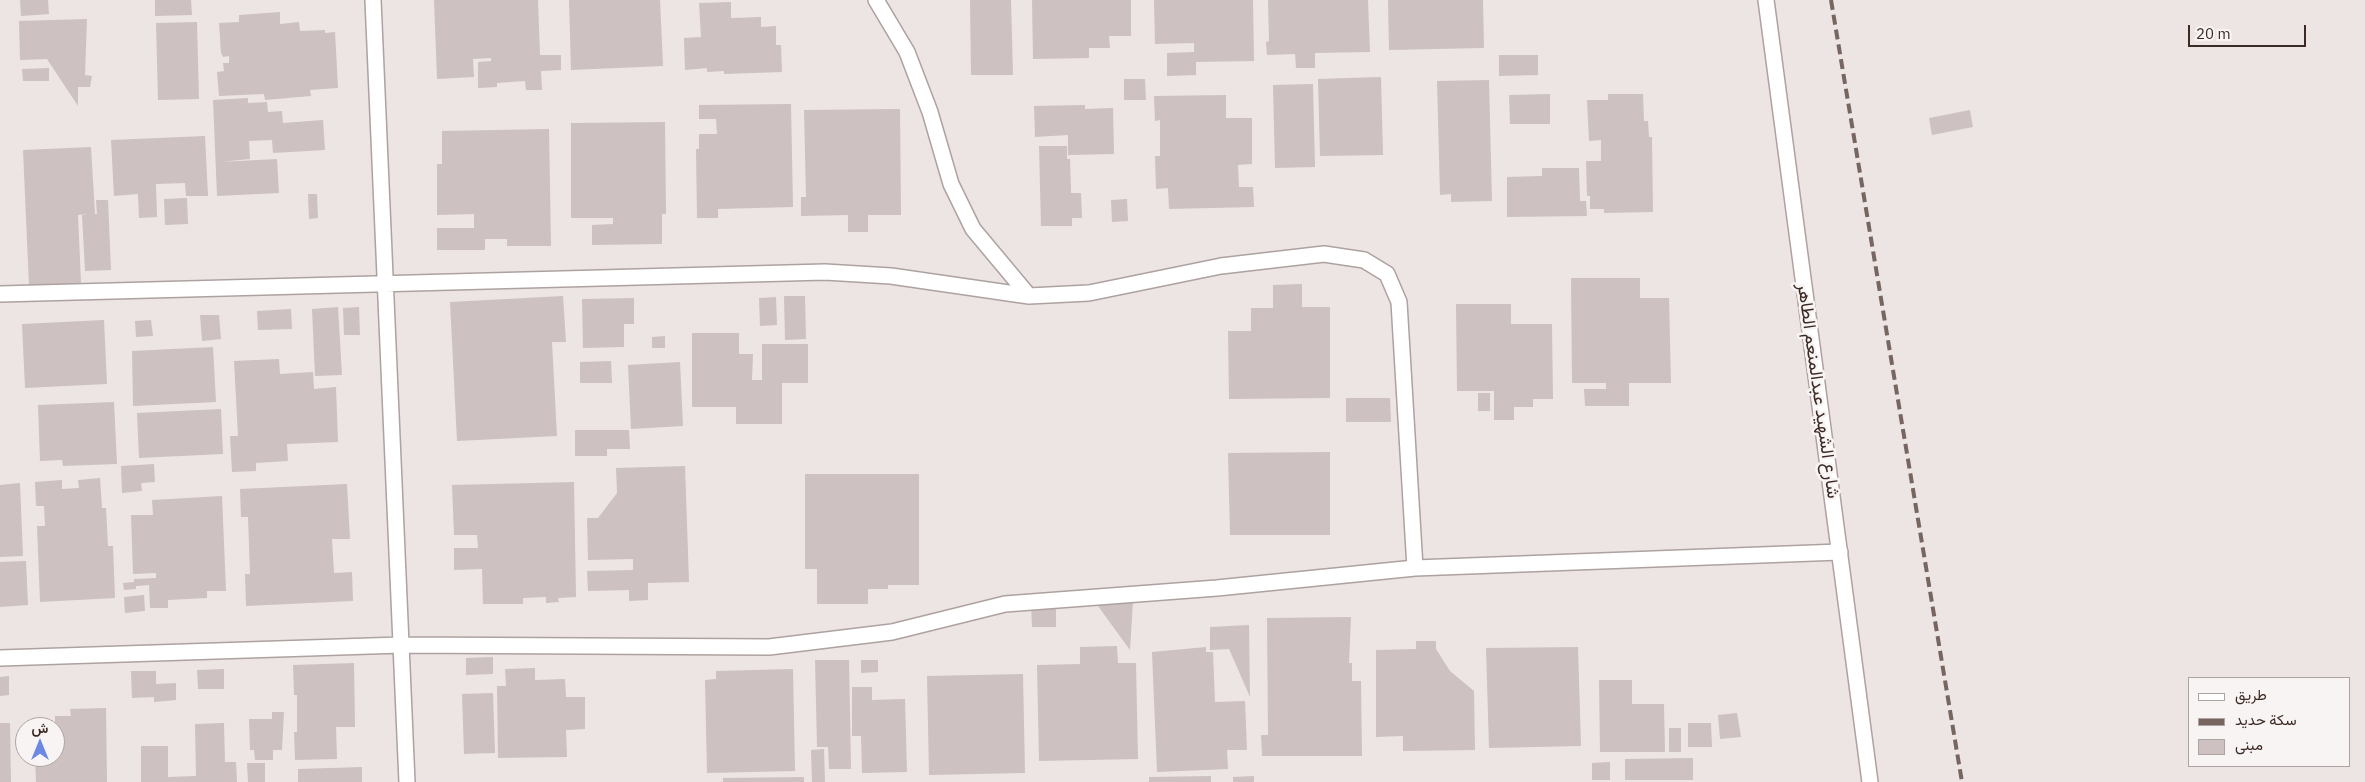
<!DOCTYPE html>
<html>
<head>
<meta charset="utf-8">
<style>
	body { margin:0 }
	#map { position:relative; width:2365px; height:782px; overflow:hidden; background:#ece5e4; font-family:"IBM Plex Sans",Vazirmatn,sans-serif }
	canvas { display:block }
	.legend { position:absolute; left:2188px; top:677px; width:162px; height:90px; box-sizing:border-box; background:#f9f4f4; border:1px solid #ada4a1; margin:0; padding:6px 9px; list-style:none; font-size:15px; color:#3c2b25 }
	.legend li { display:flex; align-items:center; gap:10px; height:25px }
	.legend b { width:25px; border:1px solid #ada4a1 }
	.north { position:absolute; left:15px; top:717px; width:50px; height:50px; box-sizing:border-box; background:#f9f4f4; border:1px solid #ada4a1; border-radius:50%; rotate:0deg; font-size:14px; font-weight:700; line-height:20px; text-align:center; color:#3c2b25 }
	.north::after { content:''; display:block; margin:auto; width:18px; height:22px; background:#6b89e3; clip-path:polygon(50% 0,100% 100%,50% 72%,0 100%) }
	.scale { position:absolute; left:2188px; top:25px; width:118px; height:22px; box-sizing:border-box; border:2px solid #3c2b25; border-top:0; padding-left:6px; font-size:15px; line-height:18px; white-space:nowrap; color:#3c2b25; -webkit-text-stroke:4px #f9f4f4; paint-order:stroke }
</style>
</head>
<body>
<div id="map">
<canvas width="2365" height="782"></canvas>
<ul class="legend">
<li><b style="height:6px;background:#fff"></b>طريق</li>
<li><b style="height:6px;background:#776560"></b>سكة حديد</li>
<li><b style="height:14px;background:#cdc1c1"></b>مبنى</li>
</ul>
<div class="north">ش</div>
<div class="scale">20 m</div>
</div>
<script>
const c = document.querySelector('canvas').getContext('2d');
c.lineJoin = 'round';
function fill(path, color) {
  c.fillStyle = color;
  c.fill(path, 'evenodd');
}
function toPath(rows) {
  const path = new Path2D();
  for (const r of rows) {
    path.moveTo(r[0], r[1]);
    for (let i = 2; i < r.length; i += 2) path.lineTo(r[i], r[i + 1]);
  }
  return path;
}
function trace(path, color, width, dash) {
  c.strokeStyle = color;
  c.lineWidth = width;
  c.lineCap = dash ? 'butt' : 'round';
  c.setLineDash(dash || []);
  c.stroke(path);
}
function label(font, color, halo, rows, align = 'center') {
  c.font = font + ' "IBM Plex Sans",Vazirmatn,sans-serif';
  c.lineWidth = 5;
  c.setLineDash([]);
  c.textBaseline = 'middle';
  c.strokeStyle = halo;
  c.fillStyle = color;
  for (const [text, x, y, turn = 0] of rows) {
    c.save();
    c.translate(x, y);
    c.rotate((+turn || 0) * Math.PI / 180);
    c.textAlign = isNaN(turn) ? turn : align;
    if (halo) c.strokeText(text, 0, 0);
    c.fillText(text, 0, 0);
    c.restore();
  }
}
const building = toPath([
	[20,0,48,0,49,14,21,16],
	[155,0,191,0,192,15,155,16],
	[434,0,538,0,540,55,561,55,561,70,541,71,542,90,526,90,525,81,497,83,497,87,478,88,478,62,491,61,491,58,473,59,474,77,437,79],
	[569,0,660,0,663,66,571,70],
	[970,0,1011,0,1013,75,971,75],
	[1032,0,1131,0,1131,36,1109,36,1110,48,1089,48,1089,58,1033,59],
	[1154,0,1253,0,1254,61,1196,62,1196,75,1167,76,1167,53,1194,52,1194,43,1155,44],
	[1268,0,1368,0,1370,52,1315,53,1315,68,1296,68,1295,54,1267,55,1266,42,1269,41],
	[1388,0,1483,0,1484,48,1389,50],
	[731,2,731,18,761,17,761,27,776,26,776,45,781,45,782,72,724,74,724,71,707,72,707,68,685,70,684,38,701,37,699,3],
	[280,12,280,24,299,22,300,31,325,30,325,33,335,32,338,88,310,90,311,96,265,100,264,94,219,96,217,72,224,71,223,63,229,63,229,56,223,57,221,53,219,23,239,22,239,15],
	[87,19,85,75,92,76,90,87,78,87,78,106,47,59,20,60,19,21],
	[197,22,199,99,158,100,156,23],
	[1499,55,1538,55,1538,75,1499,76],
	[49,68,49,81,23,81,22,69],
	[1381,77,1383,155,1320,156,1318,79],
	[1124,79,1145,79,1146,100,1124,100],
	[1489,80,1492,201,1451,202,1451,194,1440,195,1437,81],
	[1313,84,1315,167,1275,168,1273,85],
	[1550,94,1550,124,1510,124,1509,95],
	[1608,94,1643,94,1644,121,1648,121,1649,137,1652,137,1653,212,1604,213,1604,209,1590,209,1590,196,1587,196,1586,161,1601,161,1601,140,1589,141,1587,100,1608,100],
	[1226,95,1226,118,1252,118,1252,164,1238,165,1239,187,1253,187,1254,207,1169,209,1168,188,1156,189,1155,156,1160,156,1160,120,1155,121,1154,96],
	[248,98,248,103,267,102,268,112,282,111,283,123,323,120,325,150,273,153,272,140,249,141,250,159,220,162,277,159,279,193,217,196,213,100],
	[791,104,793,207,718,209,718,218,697,218,696,149,699,149,699,134,717,134,716,119,699,119,699,105],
	[1085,105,1085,109,1113,108,1114,154,1068,155,1068,135,1035,137,1034,106],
	[900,109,901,215,868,215,868,232,848,232,848,215,801,216,801,197,806,197,804,110],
	[1970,110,1973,127,1932,135,1929,118],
	[665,122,666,214,662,214,662,244,592,245,592,225,613,224,613,218,571,218,571,123],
	[549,129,551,246,507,246,507,239,485,239,485,250,437,250,437,228,474,228,474,214,437,215,437,164,442,164,442,131],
	[205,136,208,196,186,196,185,183,156,184,157,217,139,218,138,194,114,196,111,140],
	[1039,146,1067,146,1067,159,1070,159,1071,193,1081,193,1082,218,1072,218,1072,226,1041,226],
	[91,147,95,214,97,214,96,200,108,200,111,270,85,271,82,215,88,214,78,215,81,283,29,286,23,150],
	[1542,168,1579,168,1580,201,1586,201,1587,216,1507,217,1507,177,1542,176],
	[308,194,317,194,318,218,309,219],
	[187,198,188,224,165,225,164,199],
	[1127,199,1128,221,1112,222,1111,200],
	[1571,278,1640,278,1640,298,1669,298,1671,383,1629,383,1629,406,1585,406,1584,389,1606,389,1606,383,1572,383],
	[1302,284,1302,307,1330,307,1330,398,1229,399,1228,331,1251,331,1251,308,1273,308,1273,285],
	[563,296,566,342,552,342,557,436,457,441,450,302],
	[784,296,805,296,806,339,785,340],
	[776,297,777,325,760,326,759,298],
	[634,298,634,324,624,324,624,347,583,348,582,299],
	[1456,304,1511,304,1511,324,1552,324,1553,399,1533,399,1533,407,1514,407,1514,420,1494,420,1494,391,1457,391],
	[338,307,342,375,315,376,312,309],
	[359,307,360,335,344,335,343,308],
	[291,309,292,329,258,330,257,311],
	[200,315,219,315,221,339,202,341],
	[104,320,107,384,25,388,22,324],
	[151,320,153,336,136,337,135,321],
	[692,333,739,333,739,354,753,354,752,380,762,380,762,344,808,344,808,383,782,383,782,424,736,424,736,407,692,407],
	[665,336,665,348,652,348,652,337],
	[213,347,216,402,133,406,132,351],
	[279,359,280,374,313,372,314,389,336,387,338,442,287,444,288,461,256,463,256,471,232,472,230,436,238,436,234,361],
	[611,361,612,383,580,383,580,362],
	[680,362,683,426,631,429,628,365],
	[1478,393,1490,393,1490,411,1478,411],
	[1346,398,1390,398,1391,422,1346,422],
	[114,402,117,464,63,466,62,460,40,461,38,405],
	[221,409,223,454,139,458,137,413],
	[575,430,629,430,630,449,607,449,607,456,575,456],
	[1330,452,1330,535,1230,535,1228,453],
	[154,464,155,482,141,483,142,491,122,493,121,466],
	[685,466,689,582,648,583,648,600,629,601,629,590,588,591,587,571,633,570,633,559,588,560,587,518,598,518,617,493,616,468],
	[805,474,919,474,919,585,888,585,888,589,868,589,868,604,817,604,817,569,805,569],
	[100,478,102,508,106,508,108,546,113,546,115,598,40,602,37,526,45,526,44,506,36,506,35,482,62,480,62,489,79,488,78,480],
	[574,482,576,597,558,598,559,602,546,603,546,597,523,598,523,604,483,604,482,569,454,570,454,548,478,548,477,535,454,535,452,485],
	[20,483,23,556,0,557,0,485],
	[347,484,350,539,332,539,334,573,352,572,353,601,246,606,245,574,250,574,248,517,241,517,240,489],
	[222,496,226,591,207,591,207,598,168,600,168,608,150,608,149,585,136,586,136,589,124,590,123,583,134,582,134,579,156,578,156,573,133,574,131,515,153,515,152,500],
	[26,561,28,605,0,607,0,562],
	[144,595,145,611,125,613,124,597],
	[1133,601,1130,650,1095,602],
	[1056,604,1056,627,1032,627,1031,605],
	[1351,617,1349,663,1352,663,1352,681,1361,681,1362,756,1262,756,1261,735,1268,735,1267,618],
	[1249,625,1250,697,1229,649,1210,650,1210,627],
	[1416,641,1436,641,1436,649,1450,671,1474,691,1475,750,1403,751,1403,736,1376,737,1376,650,1416,649],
	[1117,646,1118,663,1136,663,1138,759,1039,761,1037,665,1080,664,1080,647],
	[1206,647,1206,652,1213,652,1215,702,1245,701,1247,750,1227,750,1228,769,1157,772,1152,652],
	[1578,647,1581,746,1489,748,1486,648],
	[493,657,493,674,466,675,466,658],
	[815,660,849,660,851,769,829,769,828,747,817,747],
	[861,660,878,660,878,672,861,673],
	[354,663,355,727,336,727,337,759,295,760,294,732,297,732,297,695,294,695,293,665],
	[535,668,535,680,565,679,566,697,585,697,585,729,566,730,567,757,498,758,497,686,506,686,505,669],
	[224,669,224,689,198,689,197,670],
	[793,669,795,771,707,773,705,680,716,679,716,671],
	[131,671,156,671,156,684,176,683,176,700,154,702,154,697,132,698],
	[1023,674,1025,773,929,775,927,676],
	[9,676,9,695,0,696,0,677],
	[1599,680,1632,680,1632,704,1664,704,1665,752,1600,752],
	[852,687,872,687,872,700,905,699,907,772,862,773,861,736,852,736],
	[493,693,495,753,464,754,462,694],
	[106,708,107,782,36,782,35,757,55,757,55,716,71,716,70,709],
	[272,712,284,712,282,750,273,750,273,760,255,760,254,750,250,750,249,719,272,719],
	[1737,713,1741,737,1720,739,1718,715],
	[0,723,10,723,11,782,0,782],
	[224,723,225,762,236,762,237,782,141,782,141,746,168,746,168,777,196,776,195,724],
	[1688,723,1711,723,1712,747,1688,747],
	[1669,728,1681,728,1681,752,1669,752],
	[824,749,825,782,812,782,811,750],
	[1693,758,1693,780,1625,780,1625,759],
	[1610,762,1610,780,1592,780,1592,763],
	[247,763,265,763,265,782,248,782],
	[362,767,362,782,298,782,298,769],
	[1211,776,1211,782,1149,782,1149,777],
	[1254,776,1254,782,1233,782,1233,777],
	[804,777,804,782,723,782,723,778]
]);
const street = toPath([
	[373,0,407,782],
	[876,0,907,52,930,112,951,184,973,229,1029,296],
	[0,294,825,272,891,276,1029,296,1089,293,1221,266,1324,254,1364,260,1387,274,1399,302,1415,568],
	[0,658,401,645,769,647,892,632,1005,604,1217,588,1415,568,1840,552]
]);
const secondary = toPath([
	[1766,0,1870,782]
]);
const rail = toPath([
	[1831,0,1962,782]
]);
const streetNames = [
	["شارع الشهيد عبدالمنعم الطاهر",1818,391,82]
];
fill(building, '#cdc1c1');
trace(street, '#ada29f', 18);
trace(secondary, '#b1a19e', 18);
trace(street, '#fff', 15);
trace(secondary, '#fff', 15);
trace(rail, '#776560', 4, [10, 5]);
label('18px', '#3c2b25', '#f9f4f4', streetNames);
</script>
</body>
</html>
